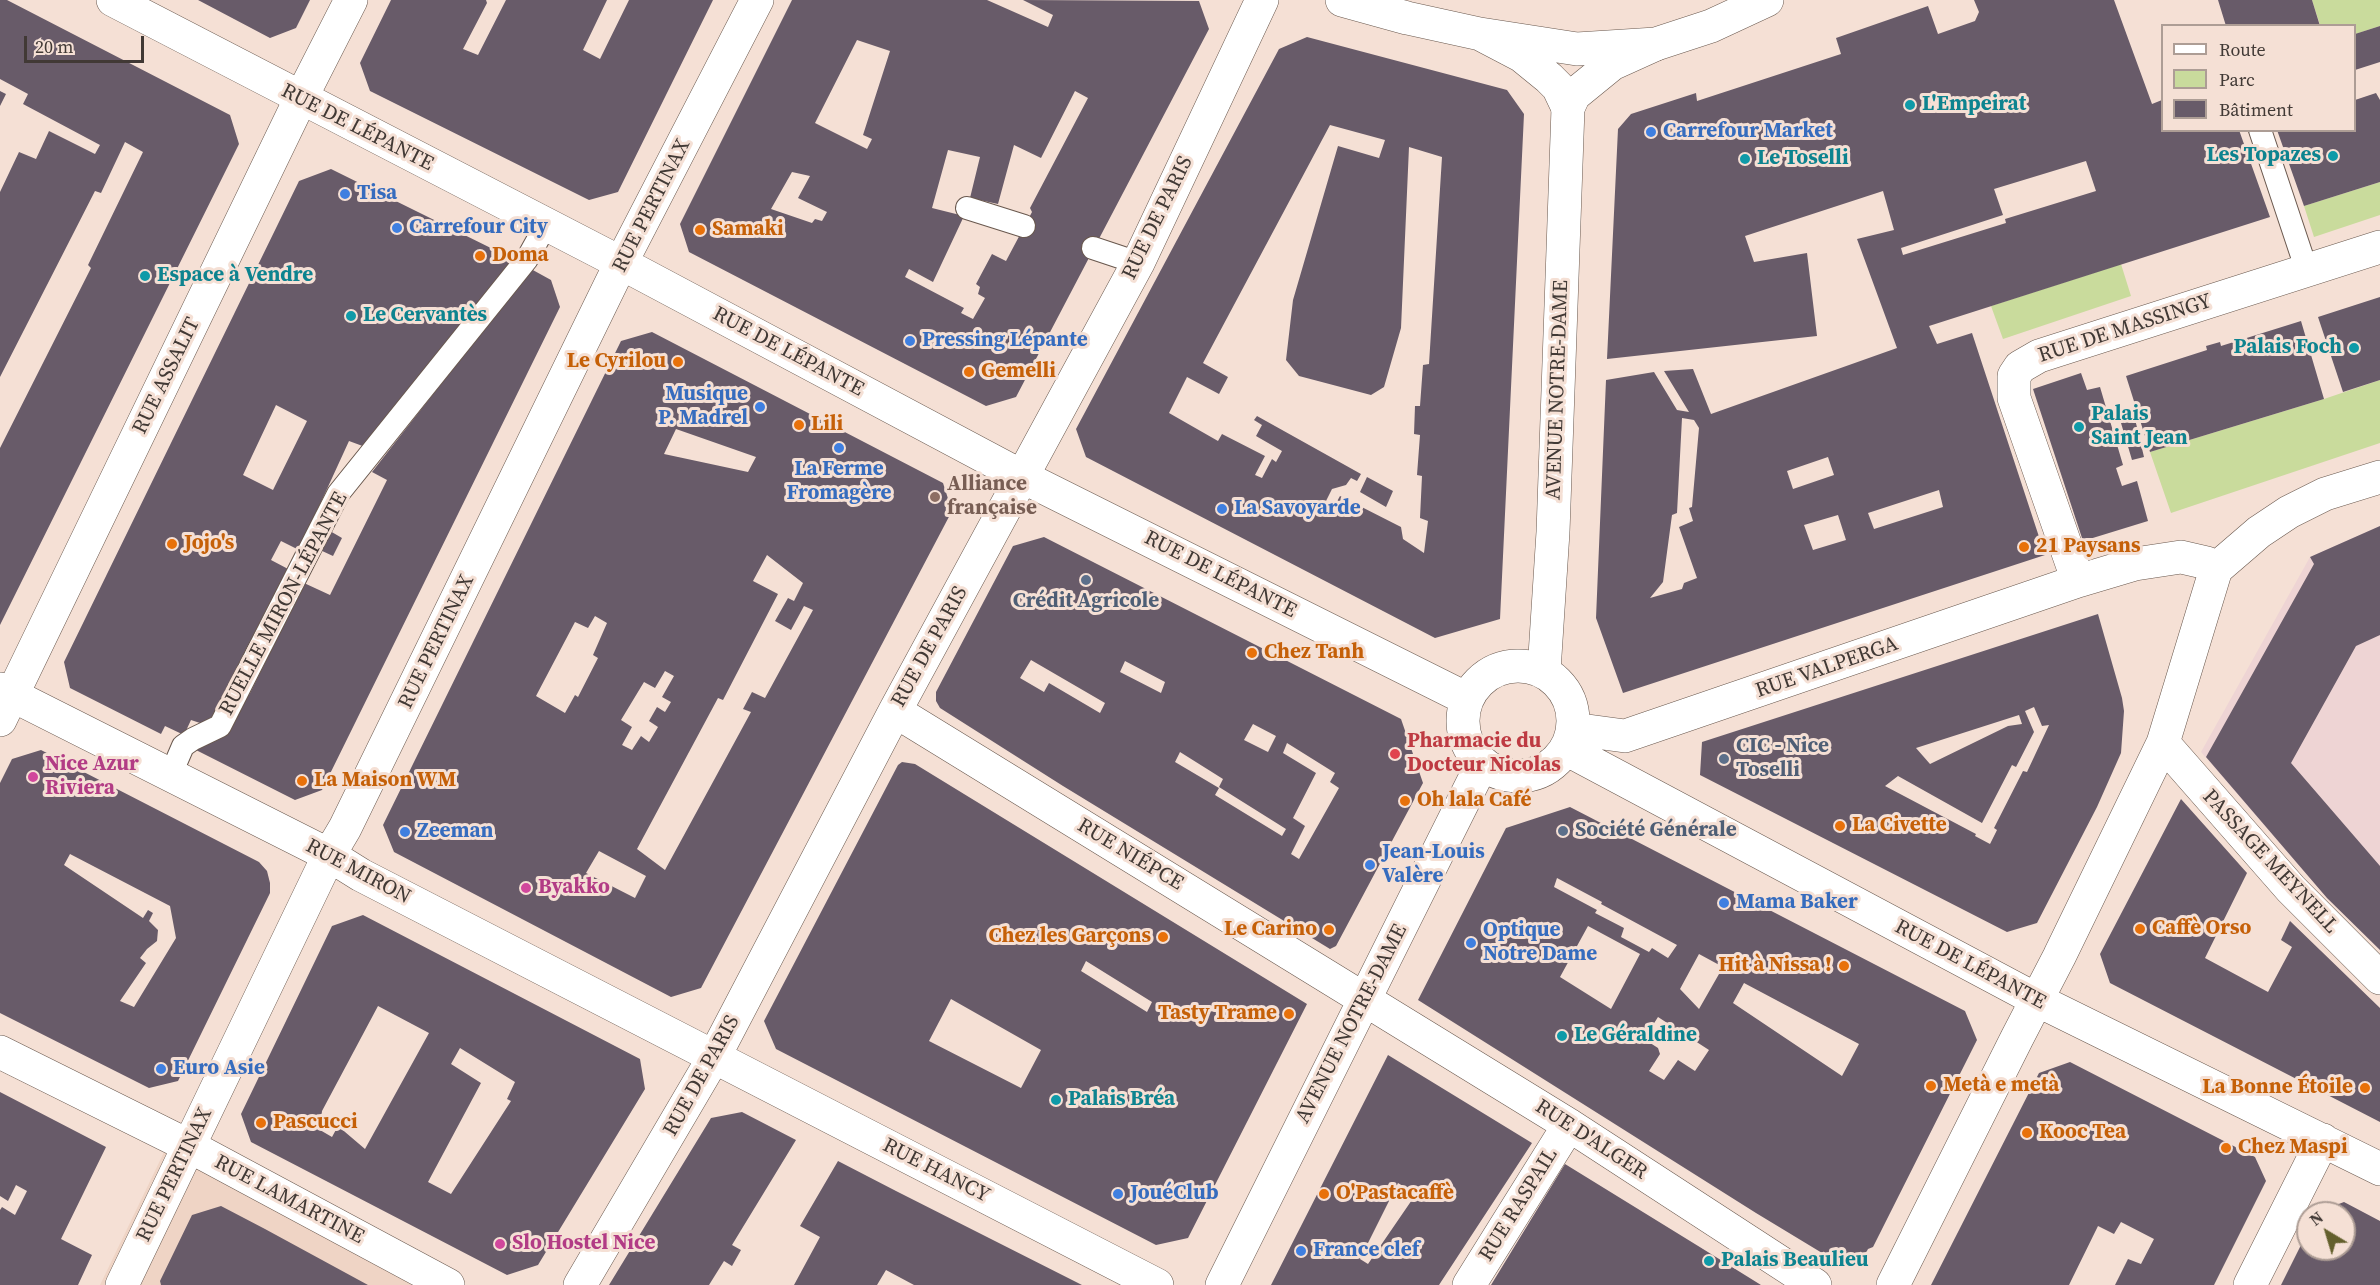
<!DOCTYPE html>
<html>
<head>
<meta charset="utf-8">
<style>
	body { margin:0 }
	#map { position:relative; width:2380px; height:1285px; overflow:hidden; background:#f5e0d5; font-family:"Source Serif 4",serif }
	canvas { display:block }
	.legend { position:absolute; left:2161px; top:24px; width:195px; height:108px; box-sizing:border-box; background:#f5e0d5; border:2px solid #ad9d95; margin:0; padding:8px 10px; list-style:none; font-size:18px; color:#413935 }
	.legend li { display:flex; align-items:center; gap:12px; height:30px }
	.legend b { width:30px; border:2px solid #ad9d95 }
	.north { position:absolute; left:2296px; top:1201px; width:60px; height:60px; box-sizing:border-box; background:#f5e0d5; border:2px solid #ad9d95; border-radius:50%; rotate:322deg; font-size:16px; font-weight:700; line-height:24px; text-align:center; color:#413935 }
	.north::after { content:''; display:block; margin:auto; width:21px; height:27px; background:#64602d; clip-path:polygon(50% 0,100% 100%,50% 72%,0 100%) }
	.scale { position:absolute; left:24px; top:36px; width:120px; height:27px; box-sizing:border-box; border:3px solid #413935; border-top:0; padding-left:8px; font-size:18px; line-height:21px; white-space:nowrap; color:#413935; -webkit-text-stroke:4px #f5e0d5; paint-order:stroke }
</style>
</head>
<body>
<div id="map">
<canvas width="2380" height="1285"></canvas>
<ul class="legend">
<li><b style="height:8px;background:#fff"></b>Route</li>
<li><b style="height:16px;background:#c9db9c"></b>Parc</li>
<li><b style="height:16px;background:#685b69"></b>Bâtiment</li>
</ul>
<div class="north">N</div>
<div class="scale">20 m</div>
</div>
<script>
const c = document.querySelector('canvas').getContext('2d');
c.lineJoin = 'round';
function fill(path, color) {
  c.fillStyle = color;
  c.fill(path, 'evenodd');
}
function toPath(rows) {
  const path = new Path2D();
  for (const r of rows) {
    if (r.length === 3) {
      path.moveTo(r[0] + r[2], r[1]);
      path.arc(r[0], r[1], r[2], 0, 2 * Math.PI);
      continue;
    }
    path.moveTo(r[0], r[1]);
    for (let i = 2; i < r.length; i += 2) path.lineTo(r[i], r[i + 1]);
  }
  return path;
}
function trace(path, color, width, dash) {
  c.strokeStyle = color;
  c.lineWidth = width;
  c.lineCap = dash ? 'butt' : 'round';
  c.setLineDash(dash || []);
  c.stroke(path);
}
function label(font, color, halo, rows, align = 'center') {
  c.font = font + ' "Source Serif 4",serif';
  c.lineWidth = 6;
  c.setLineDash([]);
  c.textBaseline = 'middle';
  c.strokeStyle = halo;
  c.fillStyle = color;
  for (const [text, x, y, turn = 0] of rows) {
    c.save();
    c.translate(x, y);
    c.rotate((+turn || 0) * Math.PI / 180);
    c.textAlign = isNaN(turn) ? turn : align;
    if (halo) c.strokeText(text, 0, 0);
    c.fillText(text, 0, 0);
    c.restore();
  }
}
const built = toPath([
	[166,1148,427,1285,100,1285]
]);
const education = toPath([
	[2380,526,2380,950,2327,898,2201,752,2310,557]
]);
const green = toPath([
	[2312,0,2380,0,2380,26,2355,34,2354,26,2320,25],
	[2380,182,2380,215,2314,237,2304,206],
	[2121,264,2131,296,2003,339,1991,306],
	[2380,380,2380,443,2171,513,2150,452,2324,399]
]);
const building = toPath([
	[0,0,7,0,230,115,239,144,0,625,0,448,91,268,88,265,143,152,125,142,101,193,95,191,0,377,0,192,19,152,36,159,49,131,95,154,100,145,23,104,28,94,0,79],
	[198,0,310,0,296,28,270,38],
	[391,0,486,0,487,3,463,49,478,55,506,0,607,0,583,50,600,59,629,0,713,0,618,192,589,200,370,91,360,63],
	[792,0,987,0,1048,27,1053,15,1023,0,1199,1,1209,29,1016,397,986,406,689,252,680,224],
	[857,40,890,51,863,135,872,139,867,149,815,123],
	[1075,91,1088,98,1030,208,1032,212,1006,261,992,254,976,284,980,287,978,294,985,298,973,319,961,313,964,308,905,277,909,269,933,282,964,216,932,208,948,150,980,157,970,198,998,204,1014,145,1041,158],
	[792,172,810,176,798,198,827,212,822,221,815,219,812,223,771,209],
	[1974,0,2114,0,2152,104,2162,100,2162,130,2239,130,2270,217,1929,326,1937,344,1972,333,2045,555,1623,693,1596,618,1606,380,1654,372,1677,410,1689,412,1664,371,1693,369,1711,414,1897,348,1857,239,1894,230,1883,191,1745,236,1754,262,1807,253,1817,336,1607,359,1618,129,1631,114,1696,93,1697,101,1841,54,1836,38,1928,6,1938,34,1975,21,1979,12],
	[2086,161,2096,191,2005,219,2006,223,1903,255,1901,248,2003,215,1994,189],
	[1682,418,1694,420,1699,428,1692,507,1689,508,1693,521,1679,527,1697,578,1684,583,1682,589,1650,598,1663,582,1672,515,1677,513],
	[1828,457,1834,475,1793,489,1787,471],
	[1939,490,1943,507,1874,529,1868,513],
	[1838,515,1846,540,1813,550,1804,525],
	[2218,0,2312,0,2320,26,2226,26],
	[2380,26,2380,62,2355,70,2355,34],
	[1307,37,1507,90,1524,114,1500,619,1435,638,1086,457,1076,429,1279,49],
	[1330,125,1385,140,1379,158,1338,146,1293,300,1286,360,1299,376,1371,395,1384,387,1401,328,1409,147,1442,157,1429,364,1423,365,1420,406,1415,406,1414,434,1420,435,1417,475,1422,476,1420,518,1428,521,1424,553,1403,539,1401,527,1340,496,1329,516,1321,511,1332,489,1346,485,1351,478,1357,481,1361,474,1257,416,1254,420,1262,425,1256,436,1282,451,1276,462,1272,459,1262,478,1255,475,1265,456,1222,434,1218,441,1169,413,1187,377,1219,394,1228,377,1203,363],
	[0,91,6,94,0,106],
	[2376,93,2380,100,2380,182,2304,206,2277,130,2355,130,2355,100],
	[331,169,507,256,510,264,368,448,349,441,299,550,281,541,271,560,290,570,213,716,203,724,191,720,184,735,165,726,161,734,70,688,64,662,299,181],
	[276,405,307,421,273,490,243,475],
	[531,269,551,280,560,307,322,790,295,800,194,749,225,733,250,693,304,583,330,595,387,480,372,472],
	[2380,297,2380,380,2343,392,2318,317],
	[2301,321,2324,399,2150,452,2126,376,2207,350,2206,346,2220,342,2221,346],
	[652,332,943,483,952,511,701,988,671,997,394,852,383,825,621,341],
	[676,429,756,457,748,472,664,454],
	[767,555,803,583,794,601,788,598,775,621,791,630,804,606,813,610,765,698,752,692,743,709,751,712,665,870,637,849,718,698,723,700,778,594,753,581],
	[595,616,607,623,593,655,598,658,578,697,575,695,565,713,536,696,575,622,588,628],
	[665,671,674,676,662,697,671,702,665,712,657,707,649,721,658,727,649,742,641,736,632,750,622,745,632,727,621,720,644,682,655,688],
	[599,851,646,876,635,898,586,873],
	[2081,373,2087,390,2100,387,2123,465,2116,468,2122,486,2137,481,2148,521,2083,541,2033,389],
	[2135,419,2144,457,2132,460,2121,423],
	[1367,477,1393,491,1386,507,1360,492],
	[2380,526,2380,635,2356,646,2291,763,2380,866,2380,950,2327,898,2206,757,2314,564,2310,557],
	[330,531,342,538,333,556,320,550],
	[1044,537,1401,719,1423,783,1336,946,1330,949,1063,786,940,708,936,701,936,692,1013,546],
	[1031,660,1105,703,1100,713,1049,683,1044,692,1020,678],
	[1125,661,1165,682,1161,693,1120,672],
	[1253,724,1276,736,1268,752,1244,740],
	[1287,743,1335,773,1330,782,1339,788,1299,859,1291,854,1305,826,1293,818,1316,773,1283,753],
	[1180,752,1223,779,1219,787,1286,829,1282,836,1215,795,1219,788,1175,762],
	[2098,614,2122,698,2124,711,2121,753,2097,807,2037,923,2007,932,1700,775,1702,742],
	[2034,707,2042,726,2049,725,2027,772,2023,771,1994,828,1997,830,1990,844,1975,836,1976,834,1885,786,1898,776,1982,823,2012,765,2016,767,2034,732,2025,711],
	[2019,715,2022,724,2008,726,1930,764,1916,748],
	[41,750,259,862,267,871,270,883,270,893,178,1081,149,1088,0,1013,0,783,12,759],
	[70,854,170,906,176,938,134,1007,120,1001,146,963,140,958,147,949,157,941,158,930,149,921,153,913,148,910,143,918,64,865],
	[902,762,915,764,1307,1004,1188,1238,1156,1245,776,1049,764,1021,898,765],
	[1086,961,1152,1002,1147,1012,1081,971],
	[951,999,1041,1050,1021,1088,929,1041],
	[2181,799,2247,873,2205,958,2268,992,2292,947,2281,940,2290,921,2380,1008,2380,1122,2110,983,2100,954],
	[1570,807,1965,1011,1977,1040,1873,1247,1868,1249,1861,1262,1856,1266,1851,1267,1845,1265,1837,1257,1832,1259,1756,1213,1418,1000,1506,828],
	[1557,878,1602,902,1601,904,1677,945,1668,958,1652,948,1649,952,1621,937,1624,928,1595,913,1597,910,1554,887],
	[1588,926,1640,954,1611,1009,1560,977],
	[1699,954,1723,967,1699,1009,1680,989],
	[1744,983,1859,1044,1842,1076,1733,1003],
	[1658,1017,1709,1050,1695,1071,1678,1060,1664,1080,1649,1071,1660,1054,1658,1048,1644,1039],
	[363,915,640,1059,645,1089,538,1265,507,1275,251,1142,241,1114,332,926],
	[378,1006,429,1033,365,1149,338,1126,332,1137,320,1130,322,1111],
	[460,1048,515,1082,507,1099,511,1101,451,1194,428,1182,481,1083,451,1064],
	[1388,1055,1532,1143,1439,1285,1271,1285],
	[1398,1183,1416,1194,1368,1264,1360,1259],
	[2070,1062,2255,1157,2266,1181,2214,1285,2115,1285,2128,1259,2141,1264,2154,1239,2121,1222,2114,1234,2098,1226,2069,1285,1931,1285,2039,1073],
	[0,1092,106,1147,61,1239,92,1255,78,1285,0,1285,0,1210,2,1207,15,1215,27,1191,16,1185,8,1201,0,1196],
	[742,1112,796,1140,732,1245,741,1250,732,1266,724,1261,709,1285,609,1285,711,1118],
	[838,1161,896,1191,1082,1285,914,1285,886,1270,877,1285,794,1285,820,1237,800,1226],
	[1565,1164,1703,1249,1761,1285,1491,1285],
	[2344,1202,2380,1221,2380,1285,2281,1285,2308,1231,2308,1249,2344,1249,2344,1213,2315,1213],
	[221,1206,265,1229,368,1285,161,1285,160,1281,192,1215]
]);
const service = toPath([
	[2260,130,2307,271],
	[967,208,1024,226],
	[1093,248,1138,263],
	[171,774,183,746,193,739,220,726,338,494,527,259,546,225]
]);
const minor = toPath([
	[113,0,621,263,1023,477,1467,699],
	[2078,581,2014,398,2014,376,2020,367,2039,356,2380,247],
	[1518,721,55],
	[1544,671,1553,532,1568,108,1574,95,1612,64,1654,45],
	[0,689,329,855,361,875,1157,1285],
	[895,711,1569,1125,1815,1285],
	[1573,729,1625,736,2078,581,2135,564,2181,557,2207,563,2216,569],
	[2163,743,2291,889,2380,978],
	[1566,749,2037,1000,2380,1169],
	[0,1052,189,1146,448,1285],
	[122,1285,329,855,345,828,621,263,757,0],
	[580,1285,714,1057,895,711,1138,263,1262,0],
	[1222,1285,1482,764],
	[1469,1285,1569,1125],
	[1893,1285,2017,1038,2059,957,2163,743,2216,569,2259,532,2289,512,2325,494,2380,477],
	[2250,1285,2323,1140]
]);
const tertiary = toPath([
	[1342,0,1407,18,1480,34,1522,56,1549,78,1558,87,1568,108],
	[1480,34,1577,49,1656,44,1711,26,1767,0],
	[0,720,301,98,351,0]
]);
const markers = [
	[1910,105,6,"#0f9aa8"],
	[1651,132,6,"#3f7fe0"],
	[2333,156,6,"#0f9aa8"],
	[1745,159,6,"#0f9aa8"],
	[345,194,6,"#3f7fe0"],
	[397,228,6,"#3f7fe0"],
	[700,230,6,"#e8710a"],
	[480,256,6,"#e8710a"],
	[145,276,6,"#0f9aa8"],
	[351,316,6,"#0f9aa8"],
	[910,341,6,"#3f7fe0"],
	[2354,348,6,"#0f9aa8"],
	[678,362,6,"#e8710a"],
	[969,372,6,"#e8710a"],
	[760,407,6,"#3f7fe0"],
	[799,425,6,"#e8710a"],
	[2079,427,6,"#0f9aa8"],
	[839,448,6,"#3f7fe0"],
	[935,497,6,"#8d6e63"],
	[1222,509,6,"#3f7fe0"],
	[172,544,6,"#e8710a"],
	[2024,547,6,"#e8710a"],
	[1086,580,6,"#5c6f8a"],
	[1252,653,6,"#e8710a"],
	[1395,754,6,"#e0444e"],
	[1724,759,6,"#5c6f8a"],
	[33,777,6,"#d1479c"],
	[302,781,6,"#e8710a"],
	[1405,801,6,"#e8710a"],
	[1840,826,6,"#e8710a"],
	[1563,831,6,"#5c6f8a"],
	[405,832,6,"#3f7fe0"],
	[1370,865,6,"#3f7fe0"],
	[526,888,6,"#d1479c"],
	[1724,903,6,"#3f7fe0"],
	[2140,929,6,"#e8710a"],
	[1329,930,6,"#e8710a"],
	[1163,937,6,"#e8710a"],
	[1471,943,6,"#3f7fe0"],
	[1844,966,6,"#e8710a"],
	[1289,1014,6,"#e8710a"],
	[1562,1036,6,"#0f9aa8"],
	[161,1069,6,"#3f7fe0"],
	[1931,1086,6,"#e8710a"],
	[2365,1088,6,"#e8710a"],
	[1056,1100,6,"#0f9aa8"],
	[261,1123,6,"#e8710a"],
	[2027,1133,6,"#e8710a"],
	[2226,1148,6,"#e8710a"],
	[1118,1194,6,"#3f7fe0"],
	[1324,1194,6,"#e8710a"],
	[500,1244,6,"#d1479c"],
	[1301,1251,6,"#3f7fe0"],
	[1709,1261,6,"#0f9aa8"]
];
const cultureNames = [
	["L'Empeirat",1922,105],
	["Les Topazes",2321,156,"right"],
	["Le Toselli",1757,159],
	["Espace à Vendre",157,276],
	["Le Cervantès",363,316],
	["Palais Foch",2342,348,"right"],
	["Palais",2091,415],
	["Saint Jean",2091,439],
	["Le Géraldine",1574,1036],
	["Palais Bréa",1068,1100],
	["Palais Beaulieu",1721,1261]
];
const streetNames = [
	["RUE DE LÉPANTE",357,128,27],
	["RUE PERTINAX",652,206,-63],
	["RUE DE PARIS",1158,218,-64],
	["RUE DE MASSINGY",2125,329,-18],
	["RUE DE LÉPANTE",788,352,28],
	["RUE ASSALIT",167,376,-64],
	["AVENUE NOTRE-DAME",1558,390,-88],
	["RUE DE LÉPANTE",1220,575,27],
	["RUELLE MIRON-LÉPANTE",284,604,-62],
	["RUE PERTINAX",437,642,-64],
	["RUE DE PARIS",930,647,-61],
	["RUE VALPERGA",1827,668,-19],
	["RUE NIÉPCE",1130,855,31],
	["PASSAGE MEYNELL",2270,862,47],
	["RUE MIRON",358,872,28],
	["RUE DE LÉPANTE",1970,965,28],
	["AVENUE NOTRE-DAME",1352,1024,-63],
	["RUE DE PARIS",702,1076,-61],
	["RUE D'ALGER",1591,1140,33],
	["RUE HANCY",936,1171,27],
	["RUE PERTINAX",175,1175,-64],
	["RUE LAMARTINE",289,1200,28],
	["RUE RASPAIL",1519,1205,-58]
];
const shopNames = [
	["Carrefour Market",1663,132],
	["Tisa",357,194],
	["Carrefour City",409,228],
	["Pressing Lépante",922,341],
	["Musique",748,395,"right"],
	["P. Madrel",748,419,"right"],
	["La Ferme",839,470,"center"],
	["Fromagère",839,494,"center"],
	["La Savoyarde",1234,509],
	["Zeeman",417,832],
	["Jean-Louis",1382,853],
	["Valère",1382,877],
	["Mama Baker",1736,903],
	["Optique",1483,931],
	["Notre Dame",1483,955],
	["Euro Asie",173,1069],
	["JouéClub",1130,1194],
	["France clef",1313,1251]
];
const foodNames = [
	["Samaki",712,230],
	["Doma",492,256],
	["Le Cyrilou",666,362,"right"],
	["Gemelli",981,372],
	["Lili",811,425],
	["Jojo's",184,544],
	["21 Paysans",2036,547],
	["Chez Tanh",1264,653],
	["La Maison WM",314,781],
	["Oh lala Café",1417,801],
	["La Civette",1852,826],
	["Caffè Orso",2152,929],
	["Le Carino",1317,930,"right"],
	["Chez les Garçons",1151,937,"right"],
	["Hit à Nissa !",1832,966,"right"],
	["Tasty Trame",1277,1014,"right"],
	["Metà e metà",1943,1086],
	["La Bonne Étoile",2353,1088,"right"],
	["Pascucci",273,1123],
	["Kooc Tea",2039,1133],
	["Chez Maspi",2238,1148],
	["O'Pastacaffè",1336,1194]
];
const educationNames = [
	["Alliance",947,485],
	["française",947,509]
];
const serviceNames = [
	["Crédit Agricole",1086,602,"center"],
	["CIC - Nice",1736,747],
	["Toselli",1736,771],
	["Société Générale",1575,831]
];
const healthNames = [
	["Pharmacie du",1407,742],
	["Docteur Nicolas",1407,766]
];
const hotelNames = [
	["Nice Azur",45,765],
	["Riviera",45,789],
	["Byakko",538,888],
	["Slo Hostel Nice",512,1244]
];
fill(built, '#efd4c5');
fill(education, '#eed4d4');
fill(green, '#c9db9c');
fill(building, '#685b69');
trace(service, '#69584e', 24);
trace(minor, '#69584e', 34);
trace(tertiary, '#69584e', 34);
trace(service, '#fff', 22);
trace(minor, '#fff', 33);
trace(tertiary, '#fff', 33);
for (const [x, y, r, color] of markers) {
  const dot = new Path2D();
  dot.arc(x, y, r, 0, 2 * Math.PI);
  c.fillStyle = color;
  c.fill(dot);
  trace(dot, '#f5e0d5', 2);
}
label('bold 21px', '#0d838f', '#f5e0d5', cultureNames, 'left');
label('21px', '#413935', '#f5e0d5', streetNames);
label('bold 21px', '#366cbe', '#f5e0d5', shopNames, 'left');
label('bold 21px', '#c56008', '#f5e0d5', foodNames, 'left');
label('bold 21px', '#785e54', '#f5e0d5', educationNames, 'left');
label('bold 21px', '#4e5e75', '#f5e0d5', serviceNames, 'left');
label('bold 21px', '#be3a42', '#f5e0d5', healthNames, 'left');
label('bold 21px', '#b23c85', '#f5e0d5', hotelNames, 'left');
</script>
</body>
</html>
